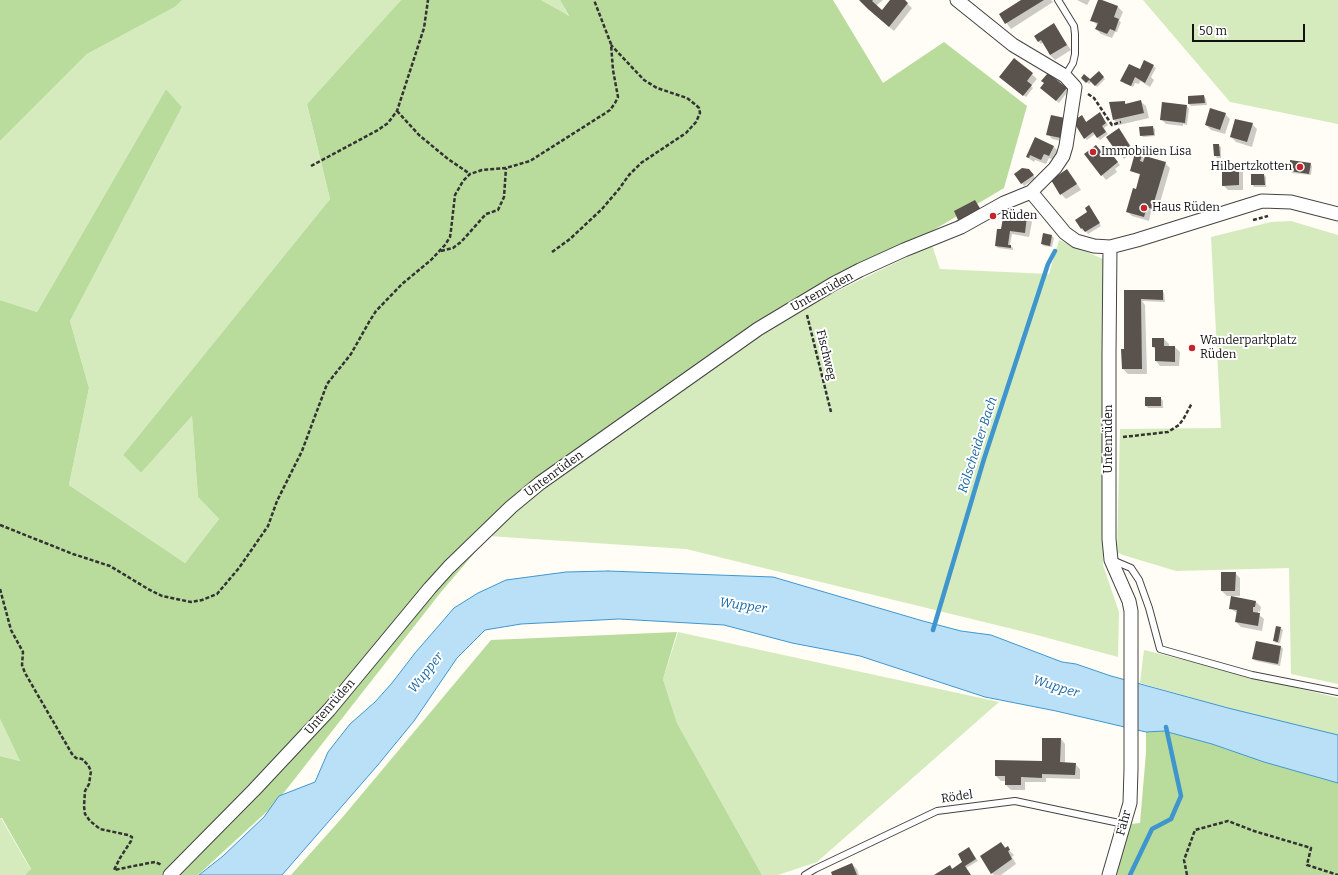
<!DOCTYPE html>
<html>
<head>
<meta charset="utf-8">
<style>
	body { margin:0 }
	#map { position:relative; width:1338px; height:875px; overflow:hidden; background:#fffdf5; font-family:Bitter,serif }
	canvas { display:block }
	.scale { position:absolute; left:1192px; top:24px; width:113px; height:18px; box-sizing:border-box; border:2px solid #111; border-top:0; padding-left:5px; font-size:12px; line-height:14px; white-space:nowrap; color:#111; -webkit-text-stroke:3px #fff; paint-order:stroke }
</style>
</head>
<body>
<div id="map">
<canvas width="1338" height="875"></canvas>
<div class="scale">50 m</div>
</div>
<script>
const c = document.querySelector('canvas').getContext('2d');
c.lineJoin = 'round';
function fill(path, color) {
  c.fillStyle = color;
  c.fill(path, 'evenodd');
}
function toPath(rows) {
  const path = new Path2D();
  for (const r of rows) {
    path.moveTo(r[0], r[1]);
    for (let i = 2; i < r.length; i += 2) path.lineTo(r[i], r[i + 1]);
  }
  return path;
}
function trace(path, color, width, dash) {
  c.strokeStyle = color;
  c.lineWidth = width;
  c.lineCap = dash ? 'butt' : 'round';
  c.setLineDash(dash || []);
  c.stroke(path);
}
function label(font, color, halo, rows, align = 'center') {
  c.font = font + ' Bitter,serif';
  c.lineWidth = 4;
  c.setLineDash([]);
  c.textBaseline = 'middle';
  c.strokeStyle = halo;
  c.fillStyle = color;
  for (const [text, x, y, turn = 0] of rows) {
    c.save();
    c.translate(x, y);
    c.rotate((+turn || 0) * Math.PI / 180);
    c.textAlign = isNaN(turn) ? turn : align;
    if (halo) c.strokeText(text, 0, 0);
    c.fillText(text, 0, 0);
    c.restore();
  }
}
const green = toPath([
	[182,0,401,0,307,104,330,199,123,455,141,473,192,416,198,497,219,519,185,563,69,485,89,388,70,321,182,107,166,89,37,312,0,300,0,141,87,54,175,7],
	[541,0,560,0,569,17],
	[1143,0,1338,0,1338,124,1230,102],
	[1291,221,1338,235,1338,684,1291,674,1289,568,1176,571,1123,555,1117,552,1120,429,1221,428,1211,237,1271,222],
	[1059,240,1103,259,1103,565,1119,612,1118,657,1033,634,686,549,488,536,515,511,543,489,761,332,796,311,932,245,940,269,1049,274],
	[678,632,999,702,817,862,778,875,762,875,677,723,663,679],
	[1144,650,1338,698,1338,735,1228,708,1140,683],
	[0,719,20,761,0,756],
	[0,818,1,818,31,870,25,875,0,875]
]);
const forest = toPath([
	[0,0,182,0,175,7,87,54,0,141],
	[401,0,541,0,569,16,560,0,833,0,883,83,944,42,1027,106,1004,188,927,234,789,306,538,479,441,592,275,804,198,875,25,875,31,869,2,818,0,818,0,756,20,761,0,719,0,300,37,312,166,89,182,107,70,321,89,388,69,485,185,563,219,519,198,497,192,416,141,473,123,455,330,199,307,104],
	[677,632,663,679,677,723,762,875,291,875,341,819,491,640],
	[1164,731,1212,744,1264,762,1338,783,1338,875,1113,875,1131,824,1140,823,1146,753,1146,732]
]);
const water = toPath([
	[608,571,773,577,923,621,961,631,991,635,1062,662,1076,664,1111,676,1228,708,1338,735,1338,783,1264,762,1212,744,1164,731,1146,732,1056,711,985,697,860,656,792,643,724,625,619,619,521,624,485,630,457,658,414,721,377,766,282,875,199,875,223,856,264,817,279,796,315,782,328,752,350,724,375,702,392,683,415,653,454,608,478,593,506,580,566,572,608,571]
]);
const shadow = toPath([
	[861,0,883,0,876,6,882,11,891,0,903,0,912,8,894,31,874,14],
	[1022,0,1051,0,1053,2,1011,29,1000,14],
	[1077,0,1090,0,1087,5],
	[1099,0,1118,7,1123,12,1119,21,1121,22,1117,32,1115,32,1112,38,1101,34,1096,29,1098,26,1092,20],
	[1054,25,1071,50,1055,60,1050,55,1043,42,1041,44,1039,42],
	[1145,62,1156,68,1151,77,1154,80,1150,87,1140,81,1139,84,1135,83,1133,87,1123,83,1144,72],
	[1099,72,1105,79,1097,87,1092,81,1089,84,1084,80,1084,76,1090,81],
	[1032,74,1037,79,1031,86,1033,88,1026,97,1001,77],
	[1045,83,1067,88,1069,90,1059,103,1043,90],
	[1204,96,1206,99,1207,105,1191,106,1189,104],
	[1124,102,1127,105,1141,102,1146,106,1149,118,1119,125,1114,120],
	[1187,106,1189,109,1187,125,1183,124,1183,126,1166,124,1161,119],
	[1225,114,1230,119,1225,134,1211,130,1206,125],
	[1102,116,1108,125,1104,128,1108,134,1100,140,1095,134,1087,140,1085,138,1084,118,1087,123],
	[1065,119,1066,142,1052,139,1048,134],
	[1252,124,1257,129,1252,147,1236,142,1231,137],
	[1152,127,1155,129,1155,136,1143,137,1141,135],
	[1118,129,1123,134,1134,151,1124,159,1107,138],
	[1035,139,1053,146,1058,151,1054,160,1049,158,1046,164,1035,160,1034,162,1027,157],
	[1218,145,1221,147,1221,158,1217,158,1215,155],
	[1136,154,1142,156,1145,160,1165,163,1170,168,1157,213,1151,212,1149,221,1132,216,1127,211,1136,190,1141,175,1133,172,1131,170],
	[1112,156,1120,165,1115,169,1117,172,1106,180,1102,175,1105,157],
	[1238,164,1243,169,1243,190,1228,190,1223,185],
	[1310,164,1312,166,1311,175,1292,173,1290,171],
	[1067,171,1072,176,1081,190,1066,199,1061,194],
	[1031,172,1035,178,1024,186,1022,183],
	[1264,175,1266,177,1266,187,1254,187,1252,184],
	[1091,209,1101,226,1088,234,1085,230,1083,231,1081,228],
	[1005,213,1027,217,1032,222,1029,237,1012,234,1010,245,1013,248,1013,250,998,248,996,246,1004,231],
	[1052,236,1054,238,1052,247,1044,246,1042,244],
	[1125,291,1162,291,1164,293,1165,302,1142,301,1145,305,1147,374,1128,374,1123,369,1122,350,1125,350],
	[1164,339,1169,344,1169,347,1175,347,1180,352,1179,366,1160,366,1156,361,1156,350,1153,347],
	[1146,398,1161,398,1163,401,1163,408,1148,408,1146,406],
	[1235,573,1240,578,1240,596,1227,596,1222,591],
	[1232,597,1256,602,1261,607,1260,612,1258,611,1258,614,1264,619,1262,631,1241,627,1236,622,1237,613,1230,608],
	[1281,628,1283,630,1280,643,1276,643,1274,640],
	[1257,642,1281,647,1283,649,1280,666,1256,661,1253,659],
	[1061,739,1065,744,1065,764,1075,764,1080,769,1080,779,1046,778,1046,782,1025,782,1025,790,1011,790,1006,785,1006,781,1001,781,996,776,1042,762],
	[1001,843,1012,853,1014,855,1012,857,1016,864,1001,875,994,875,992,873],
	[971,851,978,861,966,868,970,875,935,875,949,866,953,869,964,862],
	[852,864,857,869,859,875,833,875]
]);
const stream = toPath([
	[933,630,984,459,1048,264,1055,251],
	[1130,875,1152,829,1171,819,1181,796,1166,727]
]);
const building = toPath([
	[859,0,873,0,872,1,882,10,890,0,905,0,908,3,889,27,868,9],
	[1021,0,1044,0,1005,24,999,14],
	[1098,0,1102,0,1118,6,1114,17,1119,19,1115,31,1110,29,1107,34,1095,29,1098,23,1090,21],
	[1054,23,1067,45,1050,55,1041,40,1038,42,1034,36],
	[1014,58,1033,73,1027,81,1032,85,1023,96,999,77],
	[1144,60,1154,65,1145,83,1135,77,1131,86,1120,81,1129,64,1140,69],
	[1099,71,1104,77,1095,86,1089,80],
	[1048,73,1067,88,1056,101,1040,88,1044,83,1041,81],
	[1084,74,1090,79,1086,83,1081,78],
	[1204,95,1205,103,1188,104,1188,96],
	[1141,100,1144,113,1113,120,1109,102,1125,101,1125,104],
	[1162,102,1187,105,1185,123,1160,120],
	[1210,108,1226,113,1220,130,1205,125],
	[1100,112,1106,123,1102,126,1106,132,1097,138,1093,132,1084,139,1073,121,1082,115,1086,122],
	[1051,115,1065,118,1061,138,1046,135],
	[1235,119,1253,123,1247,142,1230,137],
	[1153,126,1154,135,1140,136,1139,127],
	[1119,128,1130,146,1118,154,1106,137],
	[1035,137,1054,146,1049,156,1044,154,1041,160,1030,155,1029,158,1026,157],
	[1213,144,1219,144,1220,156,1214,156],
	[1096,145,1105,156,1110,152,1118,162,1101,176,1084,154],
	[1135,153,1142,155,1140,161,1143,162,1145,156,1166,162,1152,209,1147,207,1144,217,1126,212,1133,188,1136,189,1140,174,1130,171],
	[1290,160,1311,163,1309,174,1289,171],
	[1222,163,1239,163,1239,185,1222,186],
	[1022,168,1029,169,1034,175,1021,184,1014,174],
	[1067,169,1077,184,1060,195,1051,180],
	[1251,174,1264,174,1265,185,1251,185],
	[975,200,981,210,957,223,956,221,958,220,954,211],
	[1089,205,1100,223,1085,232,1082,228,1081,229,1075,220,1087,212,1085,208],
	[1004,212,1027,216,1025,233,1010,231,1008,245,1011,245,1011,248,995,246,997,229,1001,229],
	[1043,233,1052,235,1050,246,1041,244],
	[1124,290,1163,290,1163,300,1141,299,1142,369,1122,369,1121,349,1124,349],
	[1152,338,1164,338,1164,346,1175,346,1175,362,1155,361,1155,347,1152,347],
	[1145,397,1161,397,1161,406,1145,406],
	[1221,572,1236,572,1235,591,1221,591],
	[1231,596,1256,601,1255,607,1253,607,1253,612,1260,613,1258,626,1235,622,1237,610,1229,609],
	[1276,626,1281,627,1278,642,1273,641],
	[1256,641,1281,646,1278,664,1252,659],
	[1042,738,1061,738,1060,762,1076,763,1075,775,1042,774,1042,778,1021,777,1021,785,1005,785,1005,776,995,776,995,760,1042,761],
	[1001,842,1005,848,1008,846,1010,850,1008,851,1012,859,991,874,980,856],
	[969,847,976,859,965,866,971,875,934,875,950,865,952,869,962,862,958,854],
	[852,863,857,875,832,875,831,872]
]);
const path = toPath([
	[1088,94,1094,98,1112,125,1121,122],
	[397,111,419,135,448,159,470,174],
	[311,166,378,130,388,123,397,111,424,28,428,0],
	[1253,220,1268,216],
	[441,251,453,248,461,242,486,214,498,210,504,197,506,168],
	[552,252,570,239,602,209,619,189,629,175,641,163,686,133,696,122,700,113,699,108,696,105,687,98,657,88,644,80,611,45],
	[807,315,831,412],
	[1123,437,1168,432,1179,425,1184,418,1192,403],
	[0,525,73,554,110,566,148,589,162,596,191,602,202,600,217,594,239,568,268,526,277,501,302,451,327,384,351,354,369,322,376,311,402,284,431,260,445,245,450,237,451,230,455,195,463,181,470,174,482,170,506,168,530,161,604,114,610,110,615,103,618,97,613,70,611,44,594,0],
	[0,589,11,630,23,652,22,665,25,673,72,754,76,758,82,759,88,765,91,771,89,784,85,791,84,806,85,814,90,821,100,829,128,835,132,837,131,841,120,858,114,870,149,863,155,862,162,865],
	[1187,875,1184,860,1195,830,1228,821,1254,831,1311,848,1307,865,1338,875]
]);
const lane = toPath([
	[1058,0,1074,26,1075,34,1075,54,1073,63,1065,76],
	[1112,560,1131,568,1139,580,1149,608,1160,649,1252,675,1338,692],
	[805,875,815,869,937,811,1015,801,1124,824]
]);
const street = toPath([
	[1031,192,1065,233,1076,241,1094,246,1110,247,1137,240,1262,201,1291,202,1338,214],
	[170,875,254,790,329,710,430,588,449,567,511,507,540,483,758,329,833,284,860,270,904,250,961,227,1004,203,1031,192,1055,168,1063,156,1066,146,1075,87,1065,76,1013,45,957,0],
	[1109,875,1130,803,1131,769,1131,611,1129,601,1111,560,1109,539,1109,354,1110,247]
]);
const markers = [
	[1093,152,4,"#c4262e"],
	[1300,167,4,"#c4262e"],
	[1144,208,4,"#c4262e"],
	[993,216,4,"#c4262e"],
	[1192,348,4,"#c4262e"]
];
const poiNames = [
	["Immobilien Lisa",1101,152],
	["Hilbertzkotten",1292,167,"right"],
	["Haus Rüden",1152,208],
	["Rüden",1001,216],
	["Wanderparkplatz",1200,341],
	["Rüden",1200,355]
];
const streetNames = [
	["Untenrüden",822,292,-29],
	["Fischweg",826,355,76],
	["Untenrüden",1109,439,-90],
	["Untenrüden",554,474,-36],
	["Untenrüden",330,707,-49],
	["Rödel",957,797,-8],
	["Fähr",1124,823,-74]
];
const waterNames = [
	["Rölscheider Bach",978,445,-72],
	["Wupper",743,606,8],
	["Wupper",426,673,-52],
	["Wupper",1056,687,17]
];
fill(green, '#d5ebbd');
fill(forest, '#b9dc9c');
fill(water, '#b9e0f7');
trace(water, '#3f96cf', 1);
fill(shadow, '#0003');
trace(stream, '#3f96cf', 4.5);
fill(building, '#5a524d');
trace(lane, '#444', 8);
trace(street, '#444', 15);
trace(path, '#333', 2.5, [4, 2]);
trace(lane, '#fff', 6);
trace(street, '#fff', 13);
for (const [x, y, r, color] of markers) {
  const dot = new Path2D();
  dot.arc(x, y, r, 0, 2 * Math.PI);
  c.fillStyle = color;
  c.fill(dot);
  trace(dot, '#fff', 1.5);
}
label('12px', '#111', '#fff', poiNames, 'left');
label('12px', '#111', '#fff', streetNames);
label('italic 13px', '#1768a6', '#fff', waterNames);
</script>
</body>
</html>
